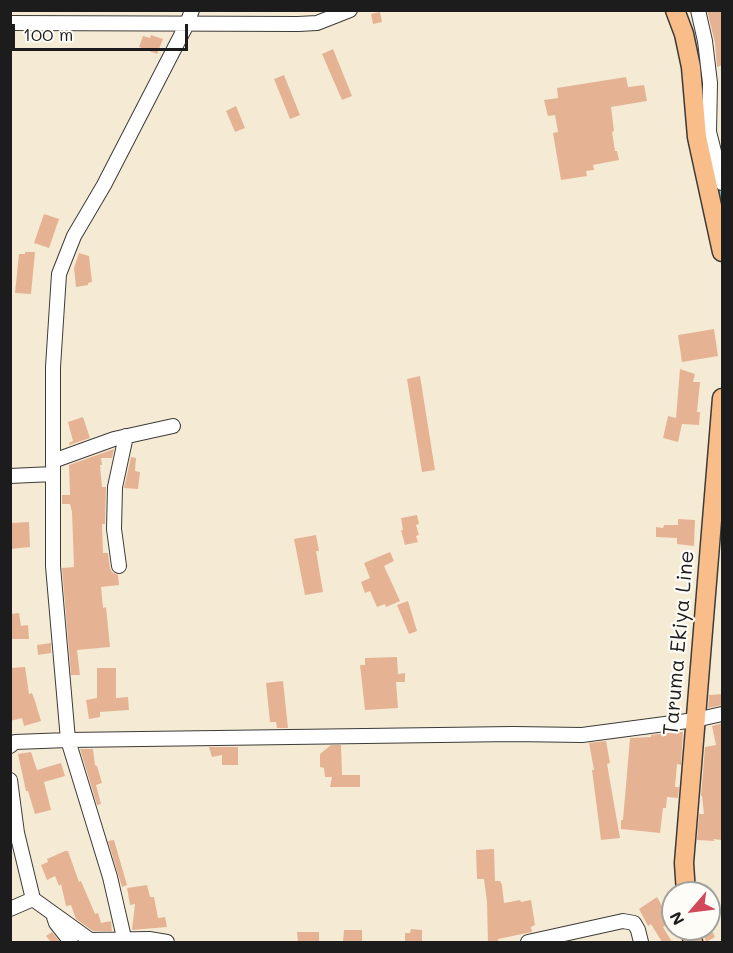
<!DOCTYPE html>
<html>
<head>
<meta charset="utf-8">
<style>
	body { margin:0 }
	#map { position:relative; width:733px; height:953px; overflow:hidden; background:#f5ebd5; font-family:Mali,sans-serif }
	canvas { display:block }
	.frame { position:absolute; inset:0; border:12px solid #1c1c1c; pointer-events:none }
	.north { position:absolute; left:661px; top:881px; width:60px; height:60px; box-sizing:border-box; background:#fdfcf7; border:2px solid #a3a29f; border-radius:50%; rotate:242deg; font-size:16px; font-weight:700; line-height:24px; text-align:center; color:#1c1c1c }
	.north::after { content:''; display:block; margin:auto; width:21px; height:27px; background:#d1495b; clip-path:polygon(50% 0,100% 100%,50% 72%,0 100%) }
	.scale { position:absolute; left:12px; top:24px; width:176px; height:27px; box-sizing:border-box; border:3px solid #1c1c1c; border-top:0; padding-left:8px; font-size:18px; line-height:21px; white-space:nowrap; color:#1c1c1c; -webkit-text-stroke:4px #fdfcf7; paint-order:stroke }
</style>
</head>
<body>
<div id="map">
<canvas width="733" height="953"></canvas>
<div class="frame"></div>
<div class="north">N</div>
<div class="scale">100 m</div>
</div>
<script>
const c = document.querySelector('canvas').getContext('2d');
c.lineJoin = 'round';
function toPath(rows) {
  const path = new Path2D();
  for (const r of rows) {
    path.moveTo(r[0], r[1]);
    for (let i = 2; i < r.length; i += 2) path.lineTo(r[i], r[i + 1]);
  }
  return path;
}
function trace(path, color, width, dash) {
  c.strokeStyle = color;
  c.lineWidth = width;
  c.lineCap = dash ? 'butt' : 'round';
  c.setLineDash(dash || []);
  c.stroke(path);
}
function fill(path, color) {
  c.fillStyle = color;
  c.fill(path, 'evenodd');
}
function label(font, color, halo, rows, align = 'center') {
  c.font = font + ' Mali,sans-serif';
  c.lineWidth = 4.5;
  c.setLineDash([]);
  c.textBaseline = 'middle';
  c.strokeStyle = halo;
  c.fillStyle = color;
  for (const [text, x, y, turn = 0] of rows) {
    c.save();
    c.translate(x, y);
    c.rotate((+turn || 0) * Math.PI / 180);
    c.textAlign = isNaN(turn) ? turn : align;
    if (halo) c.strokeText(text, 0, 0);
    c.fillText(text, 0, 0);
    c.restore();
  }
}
const stream = toPath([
	[717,184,722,207]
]);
const building = toPath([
	[707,10,723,10,723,65,717,67,715,43],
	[380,12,382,22,373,24,371,14],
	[151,35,163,39,157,54,139,47,143,36,150,38],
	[333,49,352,96,342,100,322,54],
	[284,75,300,115,290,119,274,79],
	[626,77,628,87,644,85,647,101,611,107,614,131,612,132,615,151,617,151,619,160,593,165,594,170,586,171,587,176,561,180,553,133,558,132,555,115,548,116,544,100,558,98,557,88],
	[236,106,245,128,235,132,226,111],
	[44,214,59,219,49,248,34,243],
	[25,252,35,252,31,294,15,293,19,254,25,254],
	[79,253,89,256,92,282,88,283,88,285,76,287,74,268],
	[714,329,718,356,682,362,678,335],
	[680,369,695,374,693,382,700,382,697,412,700,412,699,425,682,424,678,442,663,438,668,416,676,418],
	[420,376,435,470,422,472,407,379],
	[83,417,90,438,69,445,69,443,73,441,68,422],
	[114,449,112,458,101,458,102,465,100,465,102,487,106,487,105,524,102,524,103,553,108,553,110,568,112,572,118,575,119,585,101,587,103,608,106,607,110,647,77,650,80,675,71,675,62,568,74,567,72,512,70,504,62,504,62,495,70,495,69,465],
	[131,457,136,458,135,471,140,472,138,489,124,488],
	[417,515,419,524,416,525,419,535,416,536,418,542,405,545,401,530,403,530,401,518],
	[678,519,695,520,694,546,677,544,677,538,656,537,656,527,663,528,664,525,678,525],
	[29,522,30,547,10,549,10,523],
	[316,535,319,551,316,551,323,592,305,595,294,539],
	[390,552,394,561,384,566,400,601,386,607,385,604,377,607,370,591,365,593,361,582,370,578,364,563],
	[408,601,417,631,409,634,397,605],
	[19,613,21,626,28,625,29,639,10,639,10,614],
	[51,643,51,653,38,655,37,645],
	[397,657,398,674,405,673,405,682,396,682,398,708,365,710,360,665,365,665,365,658],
	[25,667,29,694,32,693,35,701,41,721,24,726,22,718,10,721,10,668],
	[97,668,116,668,116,698,128,697,129,710,100,712,100,717,89,719,86,700,97,698],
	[283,681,288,728,277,728,276,722,270,722,266,683],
	[723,694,723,705,708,708,709,695],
	[723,723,722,840,713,839,715,841,697,840,699,814,704,814,702,796,701,796,705,747,716,745,712,726],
	[676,732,683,732,681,765,677,764,675,787,679,787,678,798,667,797,666,808,663,808,660,833,621,829,621,820,623,820,630,738,651,737,651,735],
	[606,741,610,763,607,764,620,838,601,840,592,770,594,770,589,743],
	[331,745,341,745,342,775,360,775,360,787,330,787,332,777,325,777,324,768,320,767,320,754],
	[209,747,238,747,238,765,222,765,222,755,212,757],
	[80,749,93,749,95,765,97,766,102,783,96,785,101,804,97,805],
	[31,752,37,770,61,763,65,776,44,782,51,810,35,814,28,791,26,791,18,754],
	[114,840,127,885,122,887,108,841],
	[494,849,495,881,500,881,502,885,504,903,520,900,521,902,531,900,535,925,531,927,532,932,498,939,498,942,488,942,487,902,484,879,477,879,476,850],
	[65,851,68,851,79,882,81,881,95,914,98,913,101,923,111,921,112,931,93,931,76,919,71,905,66,906,61,884,59,886,55,876,47,880,41,865,48,862,47,859],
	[147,885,150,897,154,897,158,918,165,917,167,927,132,930,135,904,130,905,127,888],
	[657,897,671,922,663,927,672,942,662,942,651,924,648,926,639,909],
	[411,929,422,930,422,942,405,942,405,933,410,933],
	[702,929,711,929,715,937,706,942],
	[344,930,362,930,362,942,343,942],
	[52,932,60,942,51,942,46,936],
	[297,932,319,932,319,942,298,942]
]);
const minor = toPath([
	[698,10,705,41,710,83,709,132,722,183],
	[10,23,298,24,317,23,350,10],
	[53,461,114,439,173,426],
	[10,476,53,474],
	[119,566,114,529,115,487,126,436],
	[10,746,15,742,68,740,513,734,582,735,695,720,722,714],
	[10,780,17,833,33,899,90,940,149,939,167,942],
	[10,909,33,899],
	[54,917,56,923,71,942],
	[125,942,110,877,68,740,53,566,53,367,59,274,74,236,104,185,187,24,192,10],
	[528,942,623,921,634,923,638,930,641,942]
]);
const major = toPath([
	[675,10,684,34,691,67,697,137,722,252],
	[686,893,684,863,722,398],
	[690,929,693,942]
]);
const streetNames = [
	["Taruma Ekiya Line",679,643,-85]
];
trace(stream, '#5bc9cf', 4);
fill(building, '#e5b393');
trace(minor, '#3d3b38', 16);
trace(major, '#3d3b38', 21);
trace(minor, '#fff', 14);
trace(major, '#f8bd89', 18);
label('21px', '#1c1c1c', '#fdfcf7', streetNames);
</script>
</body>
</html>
